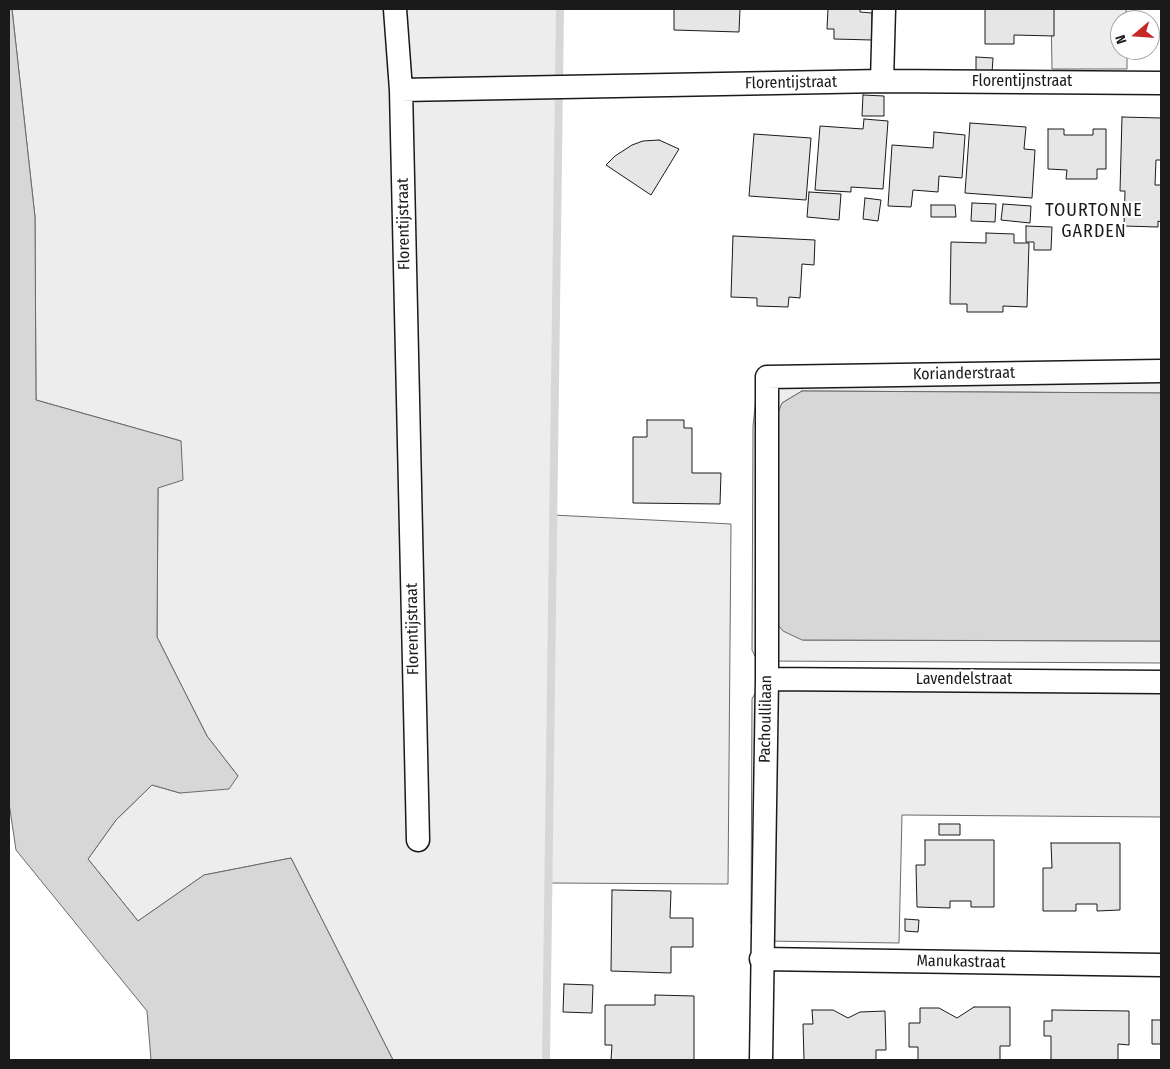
<!DOCTYPE html>
<html>
<head>
<meta charset="utf-8">
<style>
	body { margin:0 }
	#map { position:relative; width:1170px; height:1069px; overflow:hidden; background:#fff; font-family:"Fira Sans Condensed",sans-serif }
	canvas { display:block }
	.frame { position:absolute; inset:0; border:10px solid #1a1a1a; pointer-events:none }
	.north { position:absolute; left:1110px; top:10px; width:50px; height:50px; box-sizing:border-box; background:#fff; border:1px solid #a3a3a3; border-radius:50%; rotate:252deg; font-size:14px; font-weight:700; line-height:20px; text-align:center; color:#1a1a1a }
	.north::after { content:''; display:block; margin:auto; width:18px; height:22px; background:#c62828; clip-path:polygon(50% 0,100% 100%,50% 72%,0 100%) }
</style>
</head>
<body>
<div id="map">
<canvas width="1170" height="1069"></canvas>
<div class="frame"></div>
<div class="north">N</div>
</div>
<script>
const c = document.querySelector('canvas').getContext('2d');
c.lineJoin = 'round';
function fill(path, color) {
  c.fillStyle = color;
  c.fill(path, 'evenodd');
}
function toPath(rows) {
  const path = new Path2D();
  for (const r of rows) {
    path.moveTo(r[0], r[1]);
    for (let i = 2; i < r.length; i += 2) path.lineTo(r[i], r[i + 1]);
  }
  return path;
}
function trace(path, color, width, dash) {
  c.strokeStyle = color;
  c.lineWidth = width;
  c.lineCap = dash ? 'butt' : 'round';
  c.setLineDash(dash || []);
  c.stroke(path);
}
function label(font, color, halo, rows, align = 'center') {
  c.font = font + ' "Fira Sans Condensed",sans-serif';
  c.lineWidth = 4;
  c.setLineDash([]);
  c.textBaseline = 'middle';
  c.strokeStyle = halo;
  c.fillStyle = color;
  for (const [text, x, y, turn = 0] of rows) {
    c.save();
    c.translate(x, y);
    c.rotate((+turn || 0) * Math.PI / 180);
    c.textAlign = isNaN(turn) ? turn : align;
    if (halo) c.strokeText(text, 0, 0);
    c.fillText(text, 0, 0);
    c.restore();
  }
}
const green = toPath([
	[12,9,560,9,553,515,731,524,728,884,548,883,546,1060,393,1060,291,858,204,875,138,921,88,859,116,820,152,785,180,793,238,776,207,736,157,637,158,488,181,441,36,400,35,217,12,9],
	[1051,9,1126,9,1127,20,1120,20,1120,50,1127,50,1127,69,1052,69,1051,9],
	[1161,373,1161,393,802,391,782,403,803,640,1161,641,1161,663,763,661,755,656,752,650,753,426,758,379,1161,373],
	[1161,684,1161,817,902,815,899,943,766,941,756,936,751,923,752,699,759,686,1161,684]
]);
const water = toPath([
	[9,9,12,9,35,217,36,400,181,441,183,480,158,488,157,637,207,736,238,776,229,789,180,793,152,785,116,820,88,859,138,921,204,875,291,858,393,1060,151,1060,147,1011,16,850,9,803,9,9],
	[802,391,1161,393,1161,641,802,640,783,631,771,616,772,426,782,403,802,391]
]);
const stream = toPath([
	[546,1060,560,9]
]);
const building = toPath([
	[674,9,740,9,739,32,674,30,674,9],
	[828,9,860,9,860,12,872,13,872,40,834,39,834,29,827,29,828,9],
	[985,9,1054,9,1054,36,1014,35,1014,44,985,44,985,9],
	[976,57,993,58,992,73,976,72,976,57],
	[863,95,884,96,884,116,862,116,863,95],
	[1122,117,1161,118,1161,160,1156,160,1155,185,1161,185,1161,222,1158,221,1158,227,1124,226,1125,191,1120,191,1122,117],
	[864,119,888,121,883,189,851,187,851,192,815,190,820,126,863,129,864,119],
	[970,123,1026,127,1024,149,1035,150,1032,198,965,193,970,123],
	[1048,129,1064,129,1064,135,1093,135,1093,129,1106,129,1106,169,1097,169,1097,179,1066,179,1067,170,1048,169,1048,129],
	[934,132,965,135,962,178,939,176,938,192,913,190,911,207,888,206,892,145,933,148,934,132],
	[754,134,811,138,806,200,749,196,754,134],
	[659,140,679,149,651,195,606,165,615,156,632,145,643,141,659,140],
	[809,192,841,194,839,220,807,217,809,192],
	[865,198,881,200,878,221,863,219,865,198],
	[972,203,996,204,995,222,971,221,972,203],
	[1003,204,1031,206,1030,223,1001,220,1003,204],
	[931,205,955,205,956,217,931,217,931,205],
	[1026,226,1052,227,1051,250,1034,250,1034,242,1026,242,1026,226],
	[986,233,1014,234,1014,243,1029,243,1027,307,1003,306,1003,312,967,312,967,304,950,304,951,242,986,243,986,233],
	[733,236,815,240,814,265,802,264,800,298,789,297,788,307,757,306,757,298,731,297,733,236],
	[647,420,684,420,684,428,692,428,692,473,721,473,720,504,633,503,633,437,647,437,647,420],
	[939,824,960,824,960,835,939,835,939,824],
	[925,840,994,840,994,907,971,907,971,901,950,901,950,908,917,907,916,865,925,865,925,840],
	[1051,843,1120,843,1120,910,1097,911,1097,904,1076,904,1076,911,1043,911,1043,868,1052,868,1051,843],
	[612,890,671,891,670,918,693,918,693,947,671,947,671,973,611,971,612,890],
	[905,919,919,920,918,932,905,931,905,919],
	[564,984,593,985,592,1013,563,1012,564,984],
	[655,995,694,996,694,1060,611,1060,612,1045,605,1045,605,1005,655,1005,655,995],
	[974,1007,1010,1007,1010,1046,1000,1046,1000,1060,918,1060,918,1047,909,1047,909,1023,920,1023,920,1008,939,1008,957,1018,974,1007],
	[812,1010,833,1010,848,1018,860,1012,885,1011,886,1050,876,1050,876,1060,804,1060,803,1024,813,1024,812,1010],
	[1052,1010,1129,1011,1129,1045,1118,1044,1118,1060,1051,1060,1051,1036,1044,1036,1044,1021,1052,1021,1052,1010],
	[1152,1020,1161,1020,1161,1044,1152,1044,1152,1020]
]);
const minor = toPath([
	[395,9,401,90],
	[882,81,884,9],
	[767,679,1161,682],
	[418,840,401,90,882,81,1161,83],
	[761,959,1161,965],
	[761,1060,767,679,767,377,1161,371]
]);
const streetNames = [
	["Florentijnstraat",1022,82],
	["Florentijstraat",791,83,-1],
	["Florentijstraat",404,224,-91],
	["Korianderstraat",964,374,-1],
	["Florentijstraat",413,629,-91],
	["Lavendelstraat",964,680],
	["Pachoullilaan",766,719,-89],
	["Manukastraat",961,962,1]
];
const neighbourhoodNames = [
	["TOURTONNE",1094,211],
	["GARDEN",1094,232]
];
fill(green, '#ededed');
trace(green, '#6a6a6a', 1);
fill(water, '#d7d7d7');
trace(water, '#6a6a6a', 1);
trace(stream, '#d7d7d7', 8);
fill(building, '#e6e6e6');
trace(building, '#1a1a1a', 1);
trace(minor, '#1a1a1a', 25);
trace(minor, '#fff', 22);
label('16px', '#1a1a1a', '#fff', streetNames);
c.letterSpacing = '1px';
label('18px', '#1a1a1a', '#fff', neighbourhoodNames);
c.letterSpacing = '0px';
</script>
</body>
</html>
